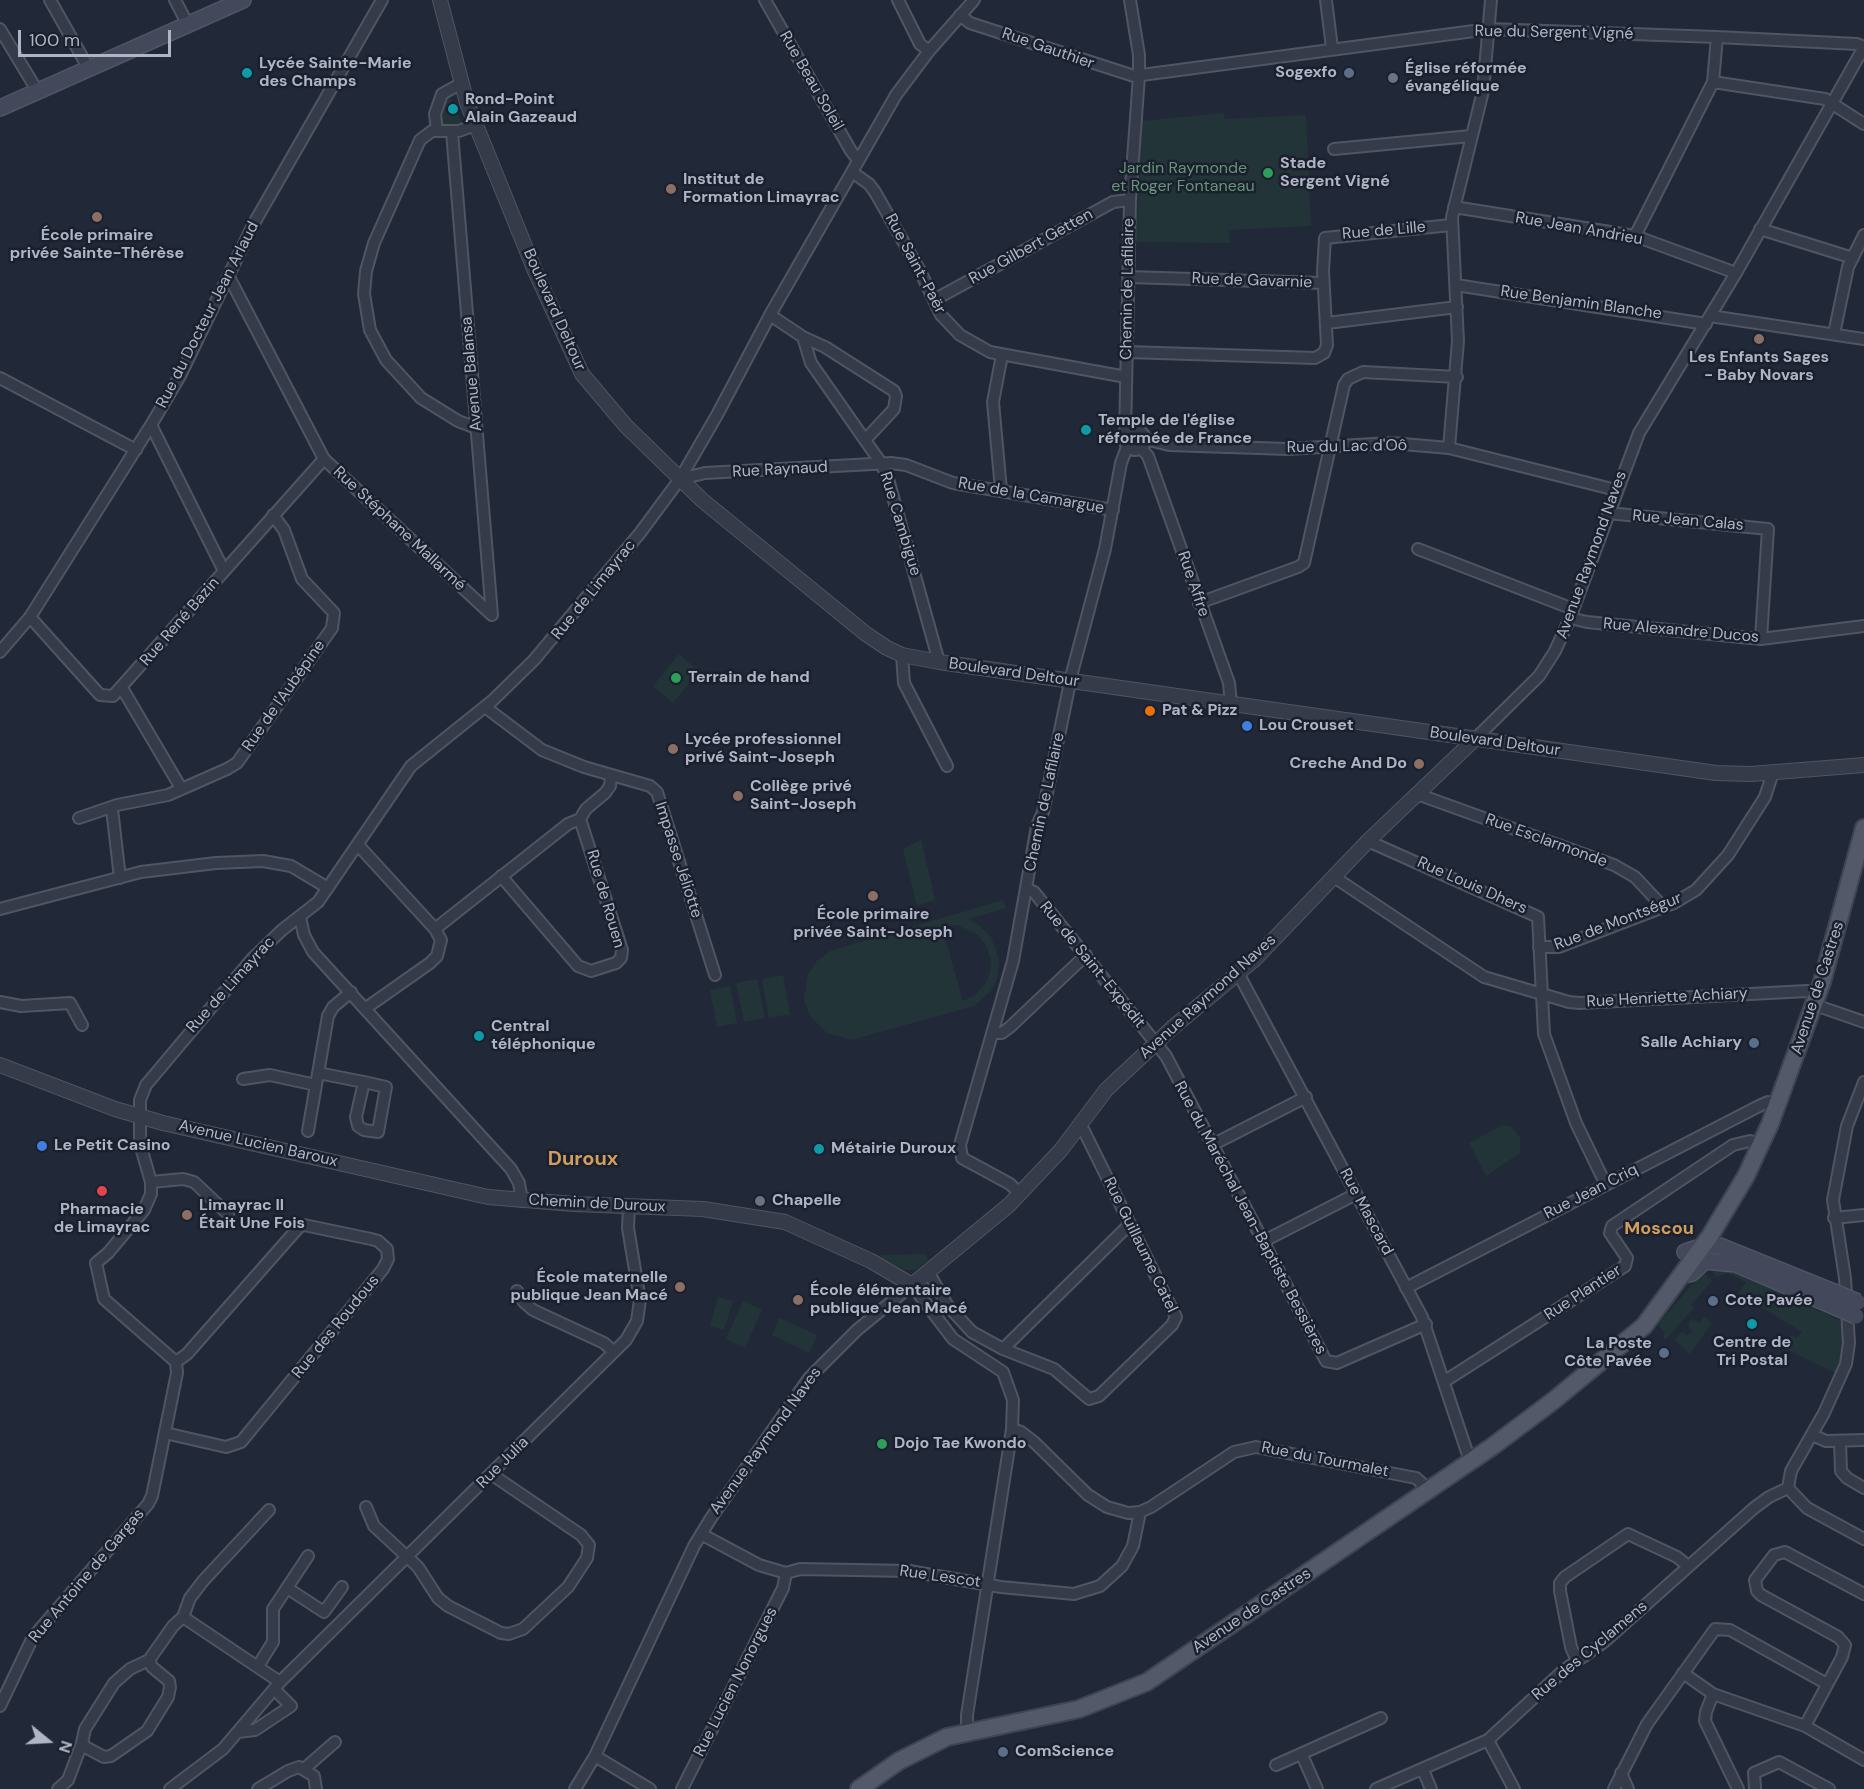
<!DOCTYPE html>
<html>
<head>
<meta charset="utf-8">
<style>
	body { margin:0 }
	#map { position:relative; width:1864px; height:1789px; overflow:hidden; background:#212838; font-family:"DM Sans",sans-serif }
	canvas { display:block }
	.north { position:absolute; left:18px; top:1711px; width:60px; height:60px; -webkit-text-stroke:4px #1a202d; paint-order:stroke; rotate:108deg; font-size:16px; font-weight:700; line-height:24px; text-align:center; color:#b0b5c5 }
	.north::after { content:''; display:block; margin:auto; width:21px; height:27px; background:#b0b5c5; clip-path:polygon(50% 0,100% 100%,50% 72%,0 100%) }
	.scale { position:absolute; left:18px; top:30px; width:153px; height:27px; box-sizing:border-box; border:3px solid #b0b5c5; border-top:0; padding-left:8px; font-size:18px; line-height:21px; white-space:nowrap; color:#b0b5c5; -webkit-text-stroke:4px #1a202d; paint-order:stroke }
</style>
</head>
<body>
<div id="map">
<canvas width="1864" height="1789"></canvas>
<div class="north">N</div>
<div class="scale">100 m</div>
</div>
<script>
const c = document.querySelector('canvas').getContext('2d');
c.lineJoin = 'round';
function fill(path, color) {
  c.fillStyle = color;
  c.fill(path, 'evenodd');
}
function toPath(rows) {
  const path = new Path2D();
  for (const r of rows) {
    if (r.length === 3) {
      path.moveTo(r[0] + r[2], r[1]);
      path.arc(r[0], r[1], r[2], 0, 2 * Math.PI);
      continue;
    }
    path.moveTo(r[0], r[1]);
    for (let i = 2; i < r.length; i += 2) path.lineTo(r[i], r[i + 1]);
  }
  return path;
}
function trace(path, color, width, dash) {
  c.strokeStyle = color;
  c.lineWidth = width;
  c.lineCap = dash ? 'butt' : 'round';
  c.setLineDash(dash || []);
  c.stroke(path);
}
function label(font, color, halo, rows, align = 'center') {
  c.font = font + ' "DM Sans",sans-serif';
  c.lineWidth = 5;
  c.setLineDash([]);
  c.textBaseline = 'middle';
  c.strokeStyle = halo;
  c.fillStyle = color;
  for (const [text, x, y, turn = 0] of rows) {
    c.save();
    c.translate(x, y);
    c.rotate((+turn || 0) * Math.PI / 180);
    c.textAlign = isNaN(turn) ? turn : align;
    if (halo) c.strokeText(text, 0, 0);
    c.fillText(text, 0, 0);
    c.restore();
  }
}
const green = toPath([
	[449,96,454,108,449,110,452,112,455,109,462,123,449,127,442,124,440,115],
	[1224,113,1224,119,1306,115,1311,226,1229,230,1230,243,1136,242,1142,121],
	[679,654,699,671,673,703,653,686],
	[921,839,935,900,917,906,903,849],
	[1003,900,1006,908,968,919,980,926,991,937,999,959,998,975,992,990,974,1006,851,1040,827,1033,809,1015,804,999,808,974,817,961,830,951],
	[957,925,977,934,986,946,991,960,990,973,984,985,975,995,963,1001,942,927],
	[783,975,790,1014,769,1018,762,979],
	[757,979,765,1018,744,1022,736,983],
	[730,986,737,1023,717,1027,710,990],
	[1503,1125,1512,1127,1520,1138,1520,1153,1486,1176,1469,1143],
	[925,1254,928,1260,916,1270,904,1270,881,1258,882,1255],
	[1711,1268,1738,1274,1839,1320,1849,1343,1841,1376,1782,1347,1791,1335,1797,1338,1802,1332,1738,1293,1746,1282,1728,1273,1716,1277],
	[1703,1272,1712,1281,1691,1305,1694,1308,1665,1340,1663,1338,1665,1333,1658,1324],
	[718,1297,733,1301,724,1330,710,1326],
	[743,1301,762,1310,745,1348,726,1339],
	[1704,1317,1712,1323,1690,1354,1675,1340,1680,1333,1683,1332,1688,1335,1692,1330,1688,1326,1690,1321,1693,1319,1699,1323],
	[780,1318,817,1335,809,1353,772,1335]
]);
const minor = toPath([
	[50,0,89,69],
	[175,0,187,23],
	[765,0,851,151,858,160],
	[898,0,920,44,929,51],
	[1326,0,1332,48],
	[960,15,970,23,1134,76,1489,29,1717,37,1857,44,1864,47],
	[0,29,38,92],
	[1713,82,1825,99,1864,124],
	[475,125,459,131,432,131,420,140,374,243,366,271,364,294,370,330,386,360,421,398,458,421,476,428],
	[437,131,435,114,442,94,460,84],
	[452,132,492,615],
	[1334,149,1471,136],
	[852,172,869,184,875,192,920,271,941,315,960,335,990,352,1126,377],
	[1454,207,1635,236,1736,273],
	[1760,229,1853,258],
	[1635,236,1713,82,1717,37],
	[229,277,324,459,492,615],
	[1128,277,1323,283],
	[1456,285,1706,324],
	[934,300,1113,202,1130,200],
	[770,315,803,337,811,363,881,463,888,479,939,662],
	[1710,316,1864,339],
	[1327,323,1457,307],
	[1834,334,1848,267,1864,235],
	[803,337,825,347,894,391,896,396,894,409,866,439],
	[1127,352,1315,358,1324,353,1327,345,1323,271,1325,238,1451,225],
	[0,378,136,450],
	[151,425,224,571],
	[1135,440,10],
	[1125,437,1130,200,1139,76,1139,55,1130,0],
	[1145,439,1169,445,1288,449,1391,443,1449,448,1616,490],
	[1141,448,1148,456,1229,683,1231,704],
	[1449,448,1458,341,1452,217,1483,91,1491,0],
	[680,479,705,473,891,463,906,465,953,483,1113,510],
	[1001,490,993,402,1002,355],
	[1608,513,1768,529,1761,639],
	[1418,549,1573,609],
	[1199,603,1298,567,1304,563,1344,385,1348,379,1363,372,1457,377],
	[30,617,100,695,113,696,324,459],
	[1570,618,1587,622,1761,639,1864,626],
	[0,652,30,617,151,425,180,376,253,225,382,0],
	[902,655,904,683,947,766],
	[122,688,181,788],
	[485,707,542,750,584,767,650,786,657,792,715,975],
	[1476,738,1539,676,1555,651,1570,618,1639,433,1736,273,1864,47],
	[1417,794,1614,865,1635,877,1663,907],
	[112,809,120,878],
	[79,818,117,805,168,795,227,769,237,763,332,628,334,613,302,579,284,530,273,515],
	[1368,841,1538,917,1544,1034,1576,1123,1606,1185],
	[358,845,435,929,441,940,437,956,430,963,366,1008],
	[501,876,578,966,591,971,616,963,621,958,622,950,580,819],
	[1334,877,1484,977,1569,1002,1580,1003,1807,991,1818,994],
	[1027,889,1034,892,1166,1056,1326,1361,1337,1363,1426,1324],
	[0,909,141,872,216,863,263,861,291,866,328,888],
	[300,917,304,935,313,952,511,1169,519,1183,522,1201],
	[435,929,568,824,580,819,586,809,605,793,610,786,611,776],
	[1539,947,1559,947,1674,903,1696,890,1728,855,1765,797,1773,772],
	[1238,973,1422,1317,1470,1461],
	[0,1002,21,1006,70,1003,82,1025],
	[1815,1005,1864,1022],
	[992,1033,1002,1033,1010,1027,1086,955],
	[318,1073,364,1082,386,1087,378,1132,364,1130,358,1126,356,1117,364,1082],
	[243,1079,270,1075,316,1085],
	[308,1131,328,1016,333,1007,351,992],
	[1212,1145,1306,1097],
	[151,1182,183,1179,194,1182,228,1214],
	[1020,1194,1010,1184,962,1158,960,1145,1013,961,1037,826,1043,812,1072,673,1105,549,1121,463,1127,447],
	[1834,1218,1864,1215],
	[1264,1241,1356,1194],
	[928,1272,948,1306,972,1332,1003,1349,1054,1369,1089,1399,1099,1396,1172,1325,1176,1317,1084,1131,1078,1126],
	[1406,1288,1759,1106,1768,1102,1778,1104],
	[517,1291,524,1302,533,1310,604,1343,614,1352],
	[1003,1349,1130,1224],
	[1445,1381,1625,1266,1627,1258,1610,1233,1612,1226,1733,1145,1750,1141,1761,1144],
	[1012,1429,1021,1432,1034,1442,1088,1495,1107,1507,1128,1513,1140,1512,1151,1507,1234,1452,1256,1447,1416,1478,1429,1490],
	[165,1433,226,1447,241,1442,383,1269,388,1259,387,1249,378,1241,371,1239,304,1225,299,1227,187,1354,176,1362],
	[1812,1435,1826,1441,1864,1440],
	[1840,1441,1841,1471,1847,1478,1864,1488],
	[1788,1488,1791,1471,1824,1413,1846,1364,1849,1343,1845,1278,1833,1200,1847,1126,1864,1082],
	[1788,1488,1807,1508,1864,1539],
	[366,1507,374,1526,418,1567,438,1598,448,1606,501,1633,509,1634,523,1629,568,1587,587,1558,589,1545,581,1535,491,1474],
	[701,1534,759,1565,786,1573,800,1569,909,1571,1001,1587,1074,1594,1100,1586,1122,1566,1133,1546,1140,1512],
	[287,1588,324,1612,342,1587],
	[183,1617,190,1598,203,1581,269,1510],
	[183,1617,280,1682],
	[149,1660,152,1667,169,1681,170,1687,168,1697,147,1731,111,1756,104,1757,87,1748,82,1743,85,1729,114,1683,130,1669,149,1660,173,1626,183,1617],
	[1577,1661,1571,1647,1560,1591,1560,1583,1565,1577,1628,1534,1677,1557,1688,1566],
	[258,1666,273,1642,273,1609,308,1556],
	[1683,1673,1713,1694,1805,1726,1864,1760],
	[1713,1694,1706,1712,1705,1721,1738,1789],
	[0,1706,33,1637,148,1504,152,1496,177,1373,176,1362,104,1299,96,1263,108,1253,144,1210,151,1194,151,1182,140,1144,140,1100,146,1085,252,959,282,930,318,902,411,766,492,701,534,660,640,533,680,479,717,415,770,315,896,95,929,51,974,0],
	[1805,1726,1842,1657,1845,1645,1838,1637,1761,1595,1757,1591,1755,1580,1774,1555,1785,1552,1864,1594],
	[238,1732,255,1730,291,1706,274,1689],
	[1488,1740,1514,1789],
	[1302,1755,1317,1789],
	[595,1756,650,1789],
	[1276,1765,1381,1718],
	[304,1769,335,1742],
	[1423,1770,1431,1789],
	[1621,1773,1628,1789],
	[1755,1788,1754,1773,1779,1762,1829,1789],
	[58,1789,68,1780,82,1743],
	[170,1789,223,1749,280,1682,626,1340,637,1321,640,1300,628,1228,629,1206],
	[258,1789,288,1771,299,1767,314,1776,316,1789],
	[575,1789,595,1756,694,1546,711,1518,809,1378,857,1330,912,1285,953,1339,1003,1372,1013,1400,1012,1429,967,1715,967,1731],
	[682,1789,783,1588,786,1573],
	[1376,1789,1488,1740,1564,1670,1604,1642,1754,1508,1769,1497,1788,1488],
	[1614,1789,1647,1724,1715,1629,1730,1630,1827,1684]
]);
const tertiary = toPath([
	[440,0,467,103,535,271,582,374,626,426,702,500,866,634,887,648,902,655,939,662,1716,773,1751,774,1864,765],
	[0,1065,115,1109,163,1123,488,1197,574,1204,703,1209,785,1222,871,1261,912,1285,1009,1205,1061,1150,1106,1090,1172,1028,1255,959,1368,841,1476,738]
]);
const secondary = toPath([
	[0,108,243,0],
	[1685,1252,1703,1246,1720,1246,1834,1292],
	[1681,1276,1692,1273,1705,1261,1736,1264,1833,1306]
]);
const primary = toPath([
	[859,1789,899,1761,947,1737,1079,1709,1147,1682,1493,1446,1553,1401,1644,1326,1710,1236,1746,1176,1770,1124,1822,982,1864,828]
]);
const secondaryBridge = toPath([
	[1834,1292,1858,1302],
	[1833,1306,1856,1316]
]);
const markers = [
	[247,73,6,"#0f9aa8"],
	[1349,73,6,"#5c6f8a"],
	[1393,78,6,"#6b7280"],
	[453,109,6,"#0f9aa8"],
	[1268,173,6,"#2e9e5b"],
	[671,189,6,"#8d6e63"],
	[97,217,6,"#8d6e63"],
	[1759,339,6,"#8d6e63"],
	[1086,430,6,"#0f9aa8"],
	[676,678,6,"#2e9e5b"],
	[1150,711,6,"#e8710a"],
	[1247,726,6,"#3f7fe0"],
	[673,749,6,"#8d6e63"],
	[1419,764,6,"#8d6e63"],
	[738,796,6,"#8d6e63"],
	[873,896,6,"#8d6e63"],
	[479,1036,6,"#0f9aa8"],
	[1754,1043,6,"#5c6f8a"],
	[42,1146,6,"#3f7fe0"],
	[819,1149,6,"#0f9aa8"],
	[102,1191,6,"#e0444e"],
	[760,1201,6,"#6b7280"],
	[187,1215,6,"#8d6e63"],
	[680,1287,6,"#8d6e63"],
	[798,1300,6,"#8d6e63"],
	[1713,1301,6,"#5c6f8a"],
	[1752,1324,6,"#0f9aa8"],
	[1664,1353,6,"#5c6f8a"],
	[882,1444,6,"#2e9e5b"],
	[1003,1752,6,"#5c6f8a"]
];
const streetNames = [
	["Rue du Sergent Vigné",1554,33,1],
	["Rue Gauthier",1048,49,19],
	["Rue Beau Soleil",811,81,60],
	["Rue Jean Andrieu",1579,229,10],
	["Rue de Lille",1384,231,-5],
	["Rue Gilbert Getten",1031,247,-29],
	["Rue Saint-Paër",915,264,62],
	["Rue de Gavarnie",1252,281,2],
	["Chemin de Lafilaire",1128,289,-89],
	["Rue Benjamin Blanche",1581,303,8],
	["Boulevard Deltour",554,310,66],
	["Rue du Docteur Jean Arlaud",208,315,-63],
	["Avenue Balansa",472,374,-95],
	["Rue du Lac d'Oô",1347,447,-1],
	["Rue Raynaud",780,470,-3],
	["Rue de la Camargue",1031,496,10],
	["Rue Jean Calas",1688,521,5],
	["Rue Cambigue",900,524,73],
	["Rue Stéphane Mallarmé",399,529,43],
	["Avenue Raymond Naves",1592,555,-70],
	["Rue Affre",1193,584,71],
	["Rue de Limayrac",594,590,-51],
	["Rue René Bazin",180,622,-49],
	["Rue Alexandre Ducos",1681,631,5],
	["Boulevard Deltour",1014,673,8],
	["Rue de l'Aubépine",284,696,-55],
	["Boulevard Deltour",1495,742,8],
	["Chemin de Lafilaire",1045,802,-78],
	["Rue Esclarmonde",1546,841,20],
	["Impasse Jéliotte",678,860,72],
	["Rue Louis Dhers",1472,886,24],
	["Rue de Rouen",605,899,74],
	["Rue de Montségur",1618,922,-21],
	["Rue de Saint-Expédit",1092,965,51],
	["Rue de Limayrac",231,985,-48],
	["Avenue de Castres",1818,988,-72],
	["Avenue Raymond Naves",1208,997,-42],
	["Rue Henriette Achiary",1667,998,-3],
	["Avenue Lucien Baroux",258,1144,13],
	["Rue Jean Criq",1591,1192,-27],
	["Chemin de Duroux",597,1204,3],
	["Rue Mascard",1366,1212,62],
	["Rue du Maréchal Jean-Baptiste Bessières",1250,1218,62],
	["Rue Guillaume Catel",1140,1245,64],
	["Rue Plantier",1583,1293,-33],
	["Rue des Roudous",336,1327,-51],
	["Avenue Raymond Naves",766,1441,-54],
	["Rue du Tourmalet",1325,1460,11],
	["Rue Julia",503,1463,-45],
	["Rue Antoine de Gargas",87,1576,-50],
	["Rue Lescot",940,1577,8],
	["Avenue de Castres",1252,1611,-34],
	["Rue des Cyclamens",1590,1651,-40],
	["Rue Lucien Nonorgues",736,1682,-63]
];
const poiNames = [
	["Lycée Sainte-Marie",259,64],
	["des Champs",259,82],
	["Église réformée",1405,69],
	["évangélique",1405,87],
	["Sogexfo",1337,73,"right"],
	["Rond-Point",465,100],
	["Alain Gazeaud",465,118],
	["Stade",1280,164],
	["Sergent Vigné",1280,182],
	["Institut de",683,180],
	["Formation Limayrac",683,198],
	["École primaire",97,236,"center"],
	["privée Sainte-Thérèse",97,254,"center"],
	["Les Enfants Sages",1759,358,"center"],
	["- Baby Novars",1759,376,"center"],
	["Temple de l'église",1098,421],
	["réformée de France",1098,439],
	["Terrain de hand",688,678],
	["Pat & Pizz",1162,711],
	["Lou Crouset",1259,726],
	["Lycée professionnel",685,740],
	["privé Saint-Joseph",685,758],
	["Creche And Do",1407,764,"right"],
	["Collège privé",750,787],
	["Saint-Joseph",750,805],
	["École primaire",873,915,"center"],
	["privée Saint-Joseph",873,933,"center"],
	["Central",491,1027],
	["téléphonique",491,1045],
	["Salle Achiary",1742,1043,"right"],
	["Le Petit Casino",54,1146],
	["Métairie Duroux",831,1149],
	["Chapelle",772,1201],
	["Limayrac Il",199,1206],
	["Était Une Fois",199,1224],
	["Pharmacie",102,1210,"center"],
	["de Limayrac",102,1228,"center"],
	["École maternelle",668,1278,"right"],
	["publique Jean Macé",668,1296,"right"],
	["École élémentaire",810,1291],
	["publique Jean Macé",810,1309],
	["Cote Pavée",1725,1301],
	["Centre de",1752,1343,"center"],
	["Tri Postal",1752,1361,"center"],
	["La Poste",1652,1344,"right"],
	["Côte Pavée",1652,1362,"right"],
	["Dojo Tae Kwondo",894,1444],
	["ComScience",1015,1752]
];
const parkNames = [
	["Jardin Raymonde",1183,169],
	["et Roger Fontaneau",1183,187]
];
const neighbourhoodNames = [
	["Moscou",1659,1229]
];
const quarterNames = [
	["Duroux",583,1160]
];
fill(green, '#233439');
trace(minor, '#505563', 14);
trace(tertiary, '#505563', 16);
trace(secondary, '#505563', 18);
trace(primary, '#3e4452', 20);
trace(minor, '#353b48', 10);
trace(tertiary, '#353b48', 14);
trace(secondary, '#43495b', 15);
trace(primary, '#535968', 16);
trace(secondaryBridge, '#505563', 18, []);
trace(secondaryBridge, '#43495b', 15);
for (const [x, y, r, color] of markers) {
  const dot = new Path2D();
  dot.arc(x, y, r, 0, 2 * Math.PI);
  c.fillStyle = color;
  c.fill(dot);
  trace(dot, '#1a202d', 2);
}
label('16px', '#b0b5c5', '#1a202d', streetNames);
label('bold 16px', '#b0b5c5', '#1a202d', poiNames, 'left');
label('16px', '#689578', '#1a202d', parkNames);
label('bold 18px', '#d09e5f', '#1a202d', neighbourhoodNames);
label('bold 20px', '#d09e5f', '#1a202d', quarterNames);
</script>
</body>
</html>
